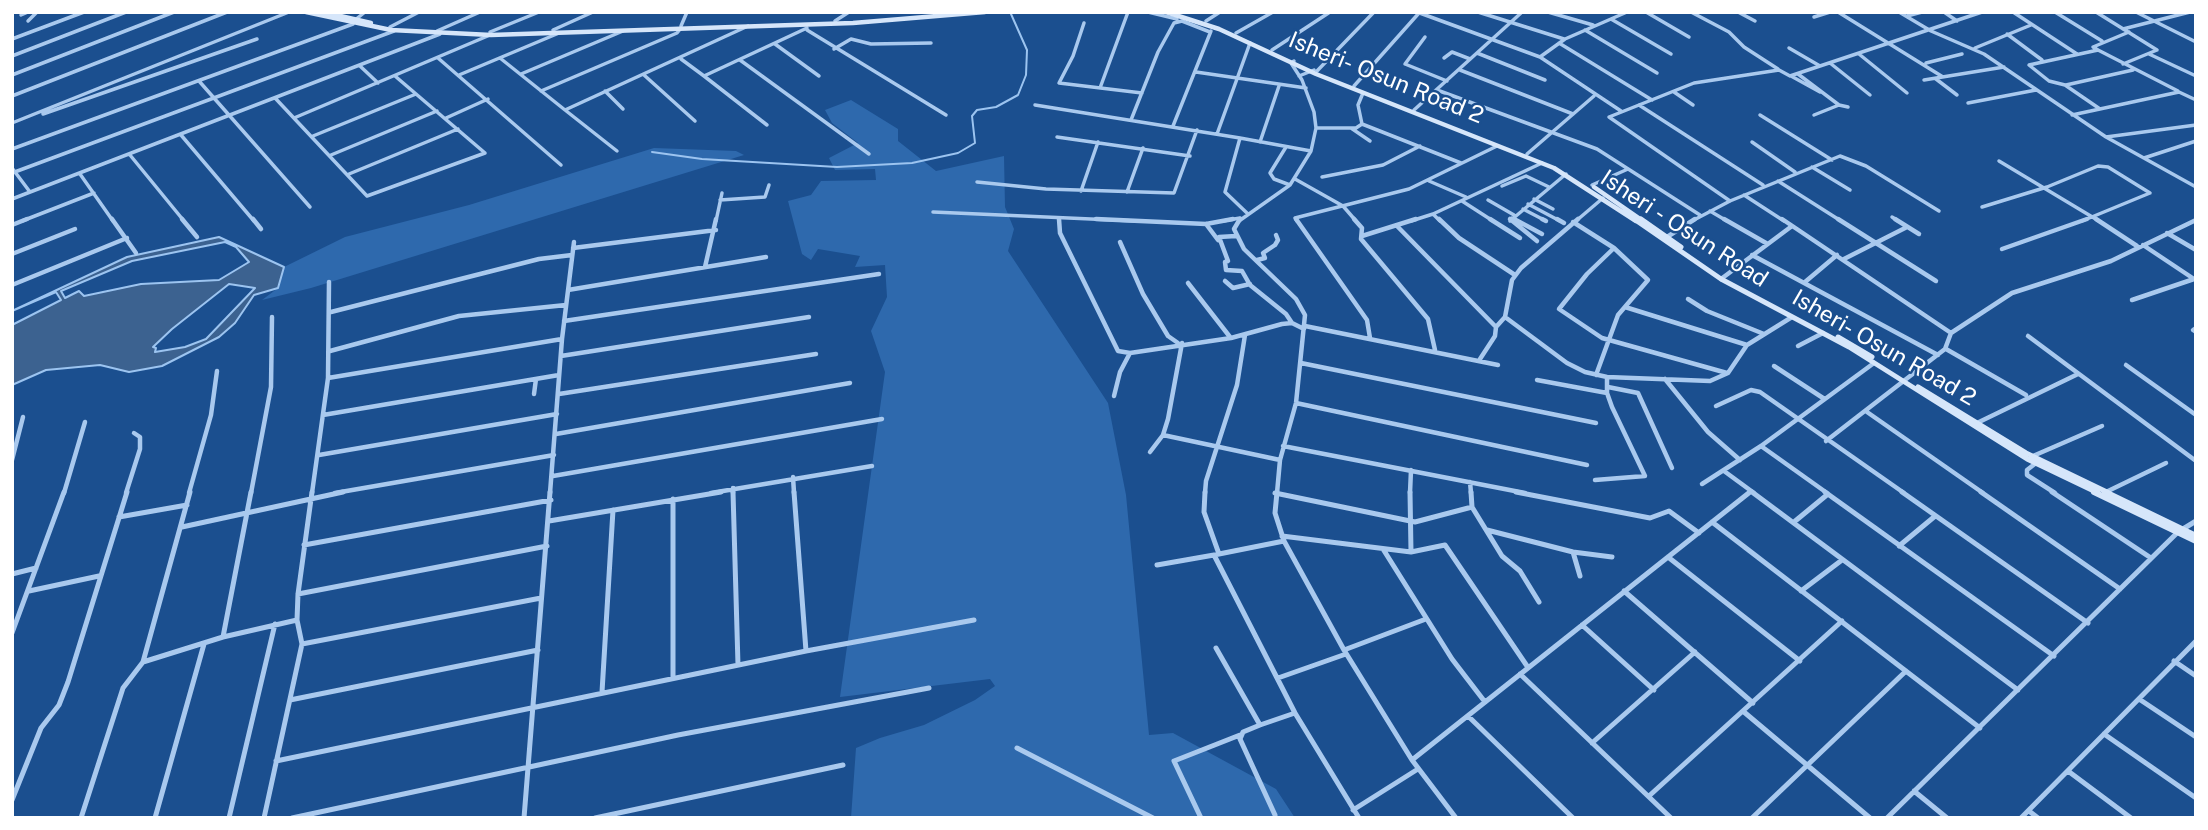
<!DOCTYPE html>
<html>
<head>
<meta charset="utf-8">
<style>
	body { margin:0 }
	#map { position:relative; width:2208px; height:830px; overflow:hidden; background:#1b4f8f; font-family:"Public Sans",sans-serif }
	canvas { display:block }
	.frame { position:absolute; inset:0; border:14px solid #fff; pointer-events:none }
</style>
</head>
<body>
<div id="map">
<canvas width="2208" height="830"></canvas>
<div class="frame"></div>
</div>
<script>
const c = document.querySelector('canvas').getContext('2d');
c.lineJoin = 'round';
function fill(path, color) {
  c.fillStyle = color;
  c.fill(path, 'evenodd');
}
function toPath(rows) {
  const path = new Path2D();
  for (const r of rows) {
    path.moveTo(r[0], r[1]);
    for (let i = 2; i < r.length; i += 2) path.lineTo(r[i], r[i + 1]);
  }
  return path;
}
function trace(path, color, width, dash) {
  c.strokeStyle = color;
  c.lineWidth = width;
  c.lineCap = dash ? 'butt' : 'round';
  c.setLineDash(dash || []);
  c.stroke(path);
}
function label(font, color, halo, rows, align = 'center') {
  c.font = font + ' "Public Sans",sans-serif';
  c.lineWidth = 5;
  c.setLineDash([]);
  c.textBaseline = 'middle';
  c.strokeStyle = halo;
  c.fillStyle = color;
  for (const [text, x, y, turn = 0] of rows) {
    c.save();
    c.translate(x, y);
    c.rotate((+turn || 0) * Math.PI / 180);
    c.textAlign = isNaN(turn) ? turn : align;
    if (halo) c.strokeText(text, 0, 0);
    c.fillText(text, 0, 0);
    c.restore();
  }
}
const green = toPath([
	[851,100,898,129,898,141,936,171,1004,156,1005,207,1014,229,1008,251,1108,403,1126,495,1149,735,1173,733,1276,789,1295,818,851,818,856,748,880,738,924,725,975,700,995,686,990,679,840,697,885,372,871,331,887,297,885,265,855,267,860,256,818,249,811,260,802,254,788,201,811,195,821,181,876,180,875,169,835,170,829,158,858,143,832,123,825,110],
	[654,148,736,151,744,155,311,288,262,300,278,288,284,267,345,237,469,205]
]);
const water = toPath([
	[219,237,284,267,278,288,254,295,235,323,219,337,162,366,129,372,100,365,46,370,12,385,12,325,61,300,56,292,12,311,127,257,219,237],
	[225,242,236,247,249,262,219,280,141,284,84,296,79,291,65,298,61,291,132,261,225,242],
	[229,284,255,288,206,339,185,347,155,352,156,348,153,347,172,329,229,284]
]);
const stream = toPath([
	[652,152,702,159,837,167,912,163,958,153,975,143,972,116,977,110,996,107,1018,95,1026,75,1027,50,1011,14]
]);
const minorFar2 = toPath([
	[1148,12,1177,19],
	[1417,12,1540,57,1621,111],
	[1478,12,1564,39],
	[1548,12,1593,25],
	[1646,12,1689,37],
	[1691,12,1729,32,1744,47,1778,69],
	[1738,12,1755,21],
	[1838,12,1943,77],
	[1899,12,1931,31,1984,54,2106,137,2196,187],
	[1944,12,1957,21],
	[2013,12,2077,54],
	[2055,12,2102,41],
	[2096,12,2157,50,2123,64],
	[2136,12,2196,42],
	[21,15,28,12],
	[1907,16,1922,12],
	[1814,17,1830,12],
	[1611,19,1671,54],
	[355,20,365,12],
	[28,21,37,12],
	[835,21,849,12],
	[1206,21,1220,12],
	[1084,23,1073,56,1059,83,1142,93],
	[681,26,687,12],
	[390,27,419,12],
	[2123,29,2190,12],
	[553,30,593,12],
	[807,30,946,115],
	[1585,30,1657,73],
	[437,31,480,12],
	[490,32,539,12],
	[1236,33,1273,12],
	[2007,34,2042,60],
	[1425,37,1405,64,1447,81],
	[12,39,84,12],
	[1559,43,1652,100],
	[775,44,819,76],
	[1789,48,1820,66],
	[1975,48,2031,25],
	[834,49,851,39,871,44,931,43],
	[1272,50,1330,12],
	[2098,50,2178,91],
	[1477,53,1545,80],
	[1859,54,1907,93],
	[2149,54,2196,76],
	[12,56,126,12],
	[1540,57,1565,39,1627,12],
	[438,58,561,165],
	[500,58,565,110,748,26],
	[1444,58,1452,52,1470,59],
	[681,59,704,76,807,28],
	[740,60,869,154],
	[1830,63,1870,95],
	[1926,63,1962,54],
	[360,66,378,83],
	[1460,70,1573,114],
	[1317,71,1374,12],
	[1196,72,1306,88],
	[521,74,623,31],
	[1798,74,1839,105,1848,107],
	[12,75,174,12],
	[459,75,559,33],
	[644,75,695,121],
	[704,76,767,125],
	[1299,76,1314,70],
	[1791,76,1820,92],
	[1936,79,1957,95],
	[1924,80,2004,67],
	[199,81,310,207],
	[2066,85,2133,70],
	[1354,86,1419,13],
	[1100,88,1128,12],
	[1437,90,1597,149,1700,215],
	[541,91,677,33,681,28],
	[605,91,623,109],
	[1674,92,1693,105],
	[12,96,227,12],
	[276,99,367,196,485,153,395,76],
	[1968,103,2036,90],
	[1035,105,1240,138,1225,192,1248,214],
	[1639,105,1763,185],
	[2100,109,2065,85,2049,81,2029,65,2098,50,2093,47,2129,32],
	[565,110,617,151],
	[1414,110,1521,13],
	[43,114,257,39],
	[1760,115,1832,160],
	[1814,115,1839,105],
	[2072,115,2179,92,2196,100],
	[294,118,490,35],
	[446,118,488,99],
	[1131,120,1158,52,1174,23,1182,21,1210,32],
	[12,123,289,12],
	[1362,124,1358,105,1363,93],
	[1173,126,1211,31],
	[1316,128,1356,128,1362,124,1461,163],
	[1351,128,1370,141],
	[1217,134,1250,43],
	[181,135,254,221],
	[313,136,416,94],
	[1057,137,1190,156],
	[2106,137,2196,125],
	[1240,138,1311,151],
	[1260,142,1279,86],
	[1752,142,1795,172],
	[1286,147,1270,173,1274,179,1290,185],
	[12,149,353,24],
	[1527,154,1594,96],
	[130,155,184,221],
	[331,155,437,111],
	[2144,158,2196,141],
	[1999,161,2099,221],
	[1812,167,1850,190],
	[12,168,30,192],
	[12,173,394,31],
	[80,174,113,221],
	[349,174,458,129],
	[1322,177,1383,165,1420,146],
	[1295,179,1343,206,1356,221],
	[1429,181,1466,197],
	[1778,181,1841,221],
	[977,182,1046,189,1174,193,1197,130],
	[1592,185,1628,169],
	[1502,186,1526,176,1549,187],
	[1081,191,1098,142],
	[1127,192,1143,148],
	[1744,195,1784,221],
	[12,199,440,34],
	[1534,199,1553,209],
	[720,200,765,197,769,185],
	[1488,200,1514,215],
	[1462,201,1493,221],
	[1730,201,1609,117,1694,83,1779,70,1790,76,1982,12],
	[1528,204,1560,221],
	[1982,207,2047,187,2098,166,2108,167,2150,193,2082,221],
	[1523,209,1546,221],
	[1710,211,1727,221],
	[933,212,1136,221],
	[1433,214,1440,221],
	[1892,217,1898,221],
	[1059,218,1059,221],
	[1512,218,1517,221],
	[22,221,94,193],
	[716,221,722,193],
	[1223,221,1240,218],
	[1239,221,1290,185,1311,151,1316,128,1314,112,1302,80,1291,63,1294,61],
	[1297,221,1295,218,1409,189,1497,146],
	[1411,221,1433,214,1542,163],
	[1510,221,1566,174],
	[1576,221,1603,198],
	[1692,221,1730,201,1840,156,1866,166,1939,211]
]);
const minorFar1 = toPath([
	[112,219,136,253],
	[182,219,197,237],
	[253,219,261,229],
	[1059,219,1060,233,1118,351,1130,353,1231,338,1282,324,1292,323,1304,329],
	[1096,219,1206,224,1233,219],
	[1240,219,1234,229,1244,249,1296,299,1305,315,1296,403,1280,460,1277,493],
	[1296,219,1367,320,1370,338],
	[1354,219,1362,228,1361,239,1428,319,1435,350],
	[1439,219,1459,238,1515,275],
	[1490,219,1520,238],
	[1510,219,1537,241],
	[1514,219,1542,234],
	[1542,219,1546,221],
	[1557,219,1564,223],
	[1578,219,1521,268,1512,280,1505,317,1567,363,1585,372,1607,377,1710,381,1728,373,1747,345,1792,317],
	[1724,219,1766,243],
	[1782,219,1951,333,1945,349,1826,441],
	[1838,219,1936,281],
	[1895,219,1919,234],
	[2096,219,2137,246],
	[1573,222,1614,248,1648,280,1618,315,1596,375],
	[1206,224,1218,240],
	[12,225,27,219],
	[1397,226,1496,327,1495,336,1480,359],
	[2167,233,2196,250],
	[1236,236,1219,237,1228,261,1225,262,1226,270,1242,271,1250,285,1286,314,1292,323],
	[1362,236,1416,219],
	[1667,237,1695,219],
	[1120,242,1143,294,1168,336,1178,343],
	[2143,245,2194,279],
	[573,248,716,230],
	[1614,248,1587,274,1559,309,1602,338,1727,373],
	[2002,249,2087,219],
	[12,254,75,229],
	[1752,255,1938,355],
	[1844,259,1907,227],
	[1257,260,1265,258,1263,253,1275,245,1278,240,1276,235],
	[705,267,716,219],
	[1721,279,1792,226],
	[1225,281,1233,288,1250,284],
	[1805,282,1837,255],
	[1188,283,1230,337],
	[12,285,127,238],
	[568,290,766,257],
	[1688,299,1707,311,1764,334],
	[2132,300,2194,279],
	[1625,307,1747,345],
	[331,312,539,259,572,255],
	[564,321,879,274],
	[1305,326,1498,365],
	[1496,327,1505,317],
	[2196,328,2193,330,2196,332],
	[1951,333,2012,293,2111,261,2196,220],
	[2028,336,2196,461],
	[1798,346,1823,333],
	[1946,349,2026,395],
	[330,351,459,316,566,305],
	[561,356,809,317],
	[1301,363,1596,423],
	[2126,365,2196,415],
	[1774,366,1823,398],
	[328,378,562,339],
	[1665,379,1708,432,1740,460],
	[1537,380,1607,393],
	[1608,387,1638,393,1672,468],
	[534,394,536,379],
	[559,394,816,354],
	[1114,396,1120,372,1130,353],
	[1296,403,1587,465],
	[1716,406,1751,390,1760,392,1904,493],
	[1867,412,1983,493],
	[323,415,559,375],
	[1977,423,2078,374],
	[556,434,850,383],
	[1163,435,1280,460],
	[1283,446,1525,493],
	[1761,446,1827,493],
	[1150,452,1163,435,1168,419,1182,343],
	[319,455,557,414],
	[2033,456,2102,426],
	[12,460,23,417],
	[2036,463,2027,470,2027,475,2055,493],
	[1724,471,1754,493],
	[553,476,882,419],
	[793,477,794,493],
	[1595,480,1645,476,1612,407,1607,393,1607,377],
	[1470,482,1471,493],
	[1702,484,1761,446,1874,363],
	[733,488,733,493],
	[2106,492,2166,463],
	[64,493,85,422],
	[126,493,140,449,140,437,134,433],
	[189,493,211,415,217,371],
	[251,493,271,387,272,317],
	[312,493,328,378,329,282],
	[335,493,554,455],
	[550,493,562,339,574,242],
	[711,493,872,466],
	[1205,493,1206,481,1237,385,1245,335],
	[1410,493,1411,470]
]);
const minor = toPath([
	[733,492,738,665],
	[794,492,806,651],
	[1205,492,1204,512,1219,554,1214,555,1295,713,1359,818],
	[1277,492,1275,513,1284,541,1344,650,1412,760,1456,818],
	[1410,492,1411,552],
	[1471,492,1472,507,1502,556,1520,571,1539,602],
	[1516,492,1650,518,1669,511,1699,533],
	[1752,492,2018,690],
	[1825,492,2054,656],
	[1902,492,2088,623],
	[1981,492,2120,589],
	[2052,492,2151,558],
	[1275,493,1415,522,1472,507],
	[673,499,673,678],
	[119,517,187,505],
	[549,521,721,492],
	[1712,522,1980,728],
	[1794,522,1828,494],
	[182,527,343,492],
	[1487,530,1573,552,1612,557],
	[1282,536,1411,552,1445,545,1527,666],
	[304,545,551,500],
	[1899,546,1934,517],
	[1383,549,1452,659,1485,702],
	[1573,552,1580,576],
	[1219,554,1284,541],
	[1668,557,1800,661],
	[1157,565,1214,555],
	[12,574,36,568],
	[29,591,99,576],
	[1624,591,1753,703],
	[1801,591,1842,560],
	[298,594,547,546],
	[1582,625,1654,690],
	[12,633,64,492],
	[223,637,251,492],
	[302,644,541,598],
	[1216,648,1260,725,1295,713],
	[1344,650,1426,619],
	[2174,661,2196,676],
	[143,662,223,637,297,620],
	[1520,674,1671,818],
	[1278,678,1346,654],
	[602,692,613,510],
	[2139,699,2196,737],
	[290,700,538,650],
	[1744,712,1870,818],
	[1468,716,1573,818],
	[1260,725,1243,732,1240,739,1275,815],
	[2104,734,2196,798],
	[1592,743,1695,652],
	[1017,748,1153,818],
	[1412,760,1750,492],
	[276,761,806,651,974,620],
	[2068,771,2131,818],
	[1914,791,1947,818],
	[1649,796,1842,621],
	[12,800,41,728,59,705,68,682,127,492],
	[1353,810,1418,769],
	[2029,811,2038,818],
	[81,818,123,688,143,662,190,492],
	[155,818,204,644],
	[229,818,275,624],
	[264,818,302,644,297,620,298,594,312,492],
	[292,818,678,735,929,688],
	[524,818,550,492],
	[595,818,843,765],
	[1201,818,1174,761,1240,735],
	[1752,818,1906,671],
	[1887,818,2178,532,2196,521],
	[2021,818,2196,641]
]);
const secondaryFar2 = toPath([
	[306,12,391,30,491,35,853,23,985,12],
	[323,12,371,23],
	[1166,12,1219,29,1316,74,1554,168,1636,221],
	[1594,187,1643,221]
]);
const secondaryFar1 = toPath([
	[1634,219,1721,279,1849,347,2027,459,2098,493],
	[1641,219,1681,247],
	[1838,337,1872,357],
	[1918,387,2026,453,2109,493]
]);
const secondary = toPath([
	[2094,492,2196,541],
	[2105,492,2196,536]
]);
const streetNames = [
	["Isheri- Osun Road 2",1386,78,22],
	["Isheri - Osun Road",1684,229,33],
	["Isheri- Osun Road 2",1884,348,30]
];
fill(green, '#2e69ad');
fill(water, '#3c6290');
trace(water, '#9cc4f0', 2);
trace(stream, '#9cc4f0', 2);
trace(minorFar2, '#a9c9ee', 3.5);
trace(minorFar1, '#a9c9ee', 4.5);
trace(minor, '#a9c9ee', 5);
trace(secondaryFar2, '#d6e6fa', 4.5);
trace(secondaryFar1, '#d6e6fa', 5);
trace(secondary, '#d6e6fa', 6);
label('23px', '#fff', '#1b4f8f', streetNames);
</script>
</body>
</html>
